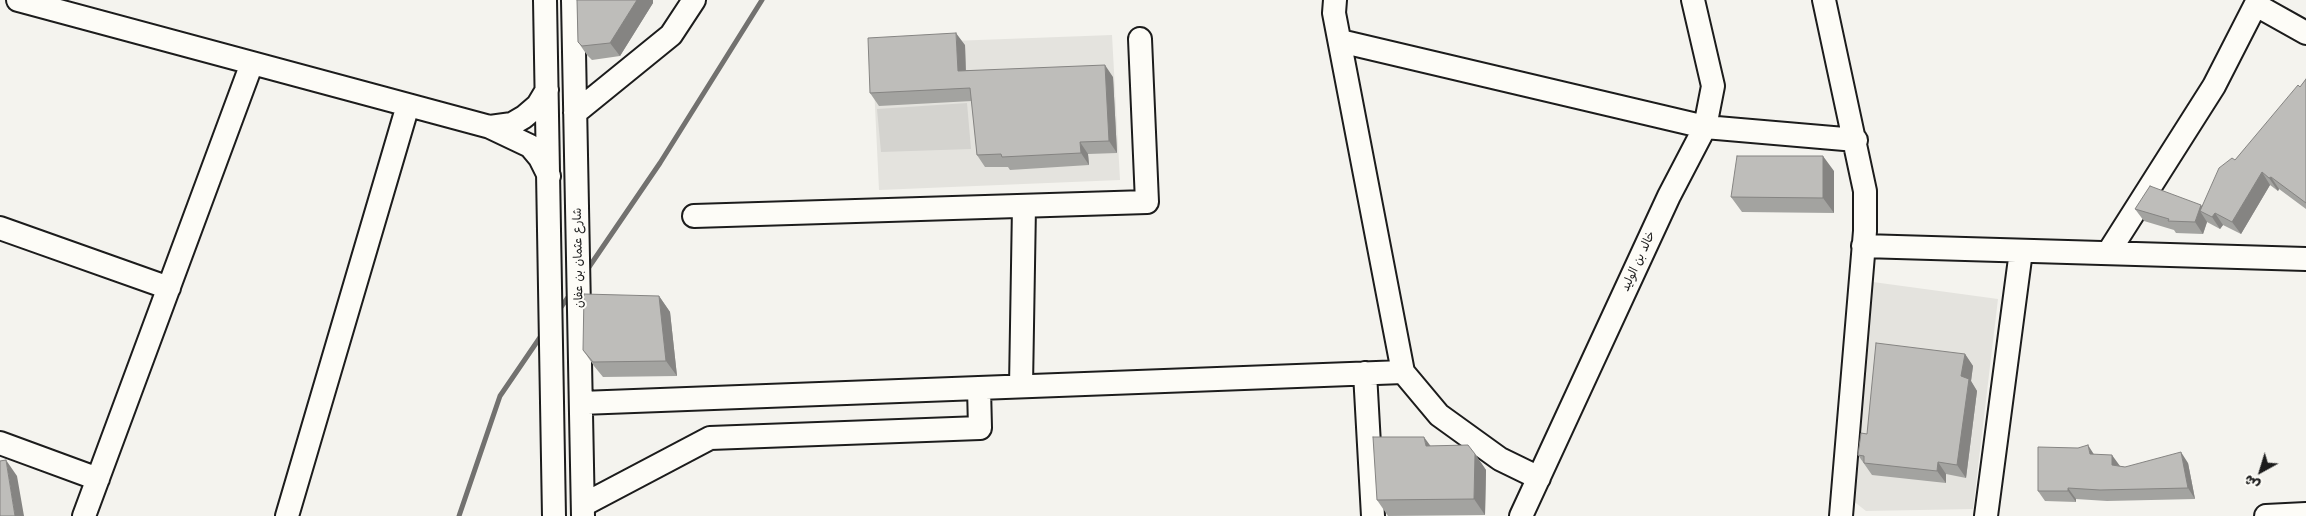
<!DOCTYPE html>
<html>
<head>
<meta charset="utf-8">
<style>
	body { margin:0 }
	#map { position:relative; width:2306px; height:516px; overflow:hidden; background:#f4f3ee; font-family:Mali,"Playpen Sans Arabic",sans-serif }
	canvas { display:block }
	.north { position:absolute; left:2236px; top:446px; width:50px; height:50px; -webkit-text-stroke:4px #fdfcf7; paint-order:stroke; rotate:219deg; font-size:14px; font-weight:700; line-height:20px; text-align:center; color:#1c1c1c }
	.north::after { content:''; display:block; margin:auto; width:18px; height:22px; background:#1c1c1c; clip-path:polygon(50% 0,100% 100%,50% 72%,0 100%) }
</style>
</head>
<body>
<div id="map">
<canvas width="2306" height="516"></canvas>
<div class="north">ش</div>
</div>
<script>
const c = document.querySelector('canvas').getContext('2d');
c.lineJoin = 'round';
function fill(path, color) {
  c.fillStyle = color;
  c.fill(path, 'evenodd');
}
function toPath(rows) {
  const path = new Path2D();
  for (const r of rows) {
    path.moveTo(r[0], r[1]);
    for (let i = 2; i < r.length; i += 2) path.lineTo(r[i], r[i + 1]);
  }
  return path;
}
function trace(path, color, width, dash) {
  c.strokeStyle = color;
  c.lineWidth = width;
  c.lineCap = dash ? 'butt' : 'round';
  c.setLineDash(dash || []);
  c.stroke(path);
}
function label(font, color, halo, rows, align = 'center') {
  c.font = font + ' Mali,"Playpen Sans Arabic",sans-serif';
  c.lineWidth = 4;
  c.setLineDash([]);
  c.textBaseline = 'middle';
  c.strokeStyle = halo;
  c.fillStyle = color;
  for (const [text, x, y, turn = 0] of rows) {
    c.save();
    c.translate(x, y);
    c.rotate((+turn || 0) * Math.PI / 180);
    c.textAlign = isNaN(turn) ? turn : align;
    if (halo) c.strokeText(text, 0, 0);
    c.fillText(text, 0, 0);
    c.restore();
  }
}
const built = toPath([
	[1112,35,1120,180,879,190,872,44],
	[1873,282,1998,299,1973,509,1866,511,1852,500]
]);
const green = toPath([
	[967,103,971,149,881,152,877,109]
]);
const stream = toPath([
	[587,270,660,163,762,0],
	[559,310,571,293],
	[459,516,500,396,543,333]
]);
const minor = toPath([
	[18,0,490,127],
	[545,0,554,516],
	[573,0,583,516],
	[1335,0,1334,13,1403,372],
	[1824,0,1865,191,1865,231,1841,516],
	[2256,5,2306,33],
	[1340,41,1705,127,1856,140],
	[547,90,538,105,524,117,512,124,490,127,530,146,540,158,549,176],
	[575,113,671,35,694,0],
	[694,216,1147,202,1140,39],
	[0,228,169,288],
	[1863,246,2306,259],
	[2108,253,2214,86,2258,0],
	[1365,373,1373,516],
	[1021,386,1024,206],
	[581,403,1403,372,1439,415,1500,459,1539,478],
	[0,443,98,479],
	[583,505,710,438,980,428,979,388],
	[84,516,252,63],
	[287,516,408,105],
	[1521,516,1669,196,1705,127,1713,86,1693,0],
	[1986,516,2021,251],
	[2266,516,2306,514]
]);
const wall = toPath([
	[577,0,653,0,653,3,620,56,592,60,587,55,578,42],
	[965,45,966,70,1113,77,1117,153,1088,154,1089,165,1010,170,1008,167,985,167,977,155,972,101,879,106,870,93],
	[2306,79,2306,209,2279,189,2278,191,2270,185,2241,234,2223,225,2220,229,2207,222,2203,234,2176,233,2174,230,2144,221,2135,209,2202,206,2235,160,2300,87],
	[1834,171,1834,213,1742,212,1731,197],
	[659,296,670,312,677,376,603,377,594,366,583,350],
	[1965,354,1973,366,1971,381,1977,391,1966,478,1946,474,1946,483,1872,475,1858,455,1867,434],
	[1430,446,1475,454,1486,470,1485,515,1388,516,1377,500],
	[2078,448,2120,466,2125,467,2188,463,2195,499,2107,501,2076,499,2076,502,2045,501,2038,491]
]);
const shadedWall = toPath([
	[637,0,653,0,653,3,620,56,610,43],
	[956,33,965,45,966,83,958,71],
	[1105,65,1113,77,1117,153,1109,141],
	[1080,142,1088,154,1089,165,1081,153],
	[1823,156,1834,171,1834,213,1823,198],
	[2262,172,2270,185,2241,234,2232,222],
	[2271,177,2279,189,2278,191,2269,178],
	[2201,205,2208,215,2200,211,2207,222,2203,234,2195,222],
	[2215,213,2223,225,2220,229,2212,217],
	[659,296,670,312,677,376,666,361],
	[1965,354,1973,366,1971,381,1977,391,1966,478,1957,465,1961,376],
	[1424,437,1435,452,1426,446],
	[2088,445,2095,456,2090,454],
	[2181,452,2188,463,2195,499,2188,488],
	[1475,454,1486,470,1485,515,1474,499],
	[2112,455,2120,466,2112,465],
	[6,460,17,476,24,516,15,516],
	[1938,462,1946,474,1946,483,1937,471],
	[2068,488,2076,499,2076,502,2068,491]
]);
const building = toPath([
	[577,0,637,0,610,43,582,46,578,42,577,0],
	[956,33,958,71,1105,65,1109,141,1080,142,1081,153,1002,157,1001,154,977,155,970,88,870,93,868,38,956,33],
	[2306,79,2306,203,2271,177,2269,178,2262,172,2232,222,2215,213,2212,217,2200,211,2219,168,2232,158,2235,160,2298,85,2300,87,2306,79],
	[1737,156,1823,156,1823,198,1731,197,1737,156],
	[2150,186,2201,205,2195,222,2168,221,2169,219,2135,209,2150,186],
	[584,294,659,296,666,361,593,362,583,350,584,294],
	[1876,343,1965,354,1961,376,1969,379,1957,465,1938,462,1937,471,1864,463,1864,456,1858,455,1861,433,1867,434,1876,343],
	[1373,437,1424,437,1426,446,1468,445,1475,454,1474,499,1377,500,1373,437],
	[2088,445,2090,454,2112,455,2112,465,2125,467,2181,452,2188,488,2100,490,2068,488,2068,491,2038,491,2038,447,2078,448,2088,445],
	[6,460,15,516,0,516,0,461,6,460]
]);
const streetNames = [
	["شارع عثمان بن عفان",578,258,-91],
	["خالد بن الوليد",1638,261,-65]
];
fill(built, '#e4e3de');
fill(green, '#d4d3cf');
trace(stream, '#72716f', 5);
trace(minor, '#1c1c1c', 26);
trace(minor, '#fdfcf7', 22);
fill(wall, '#a3a3a0');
fill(shadedWall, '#858482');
fill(building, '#bebdba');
trace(building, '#858482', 1);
label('12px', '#1c1c1c', '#fdfcf7', streetNames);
</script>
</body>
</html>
